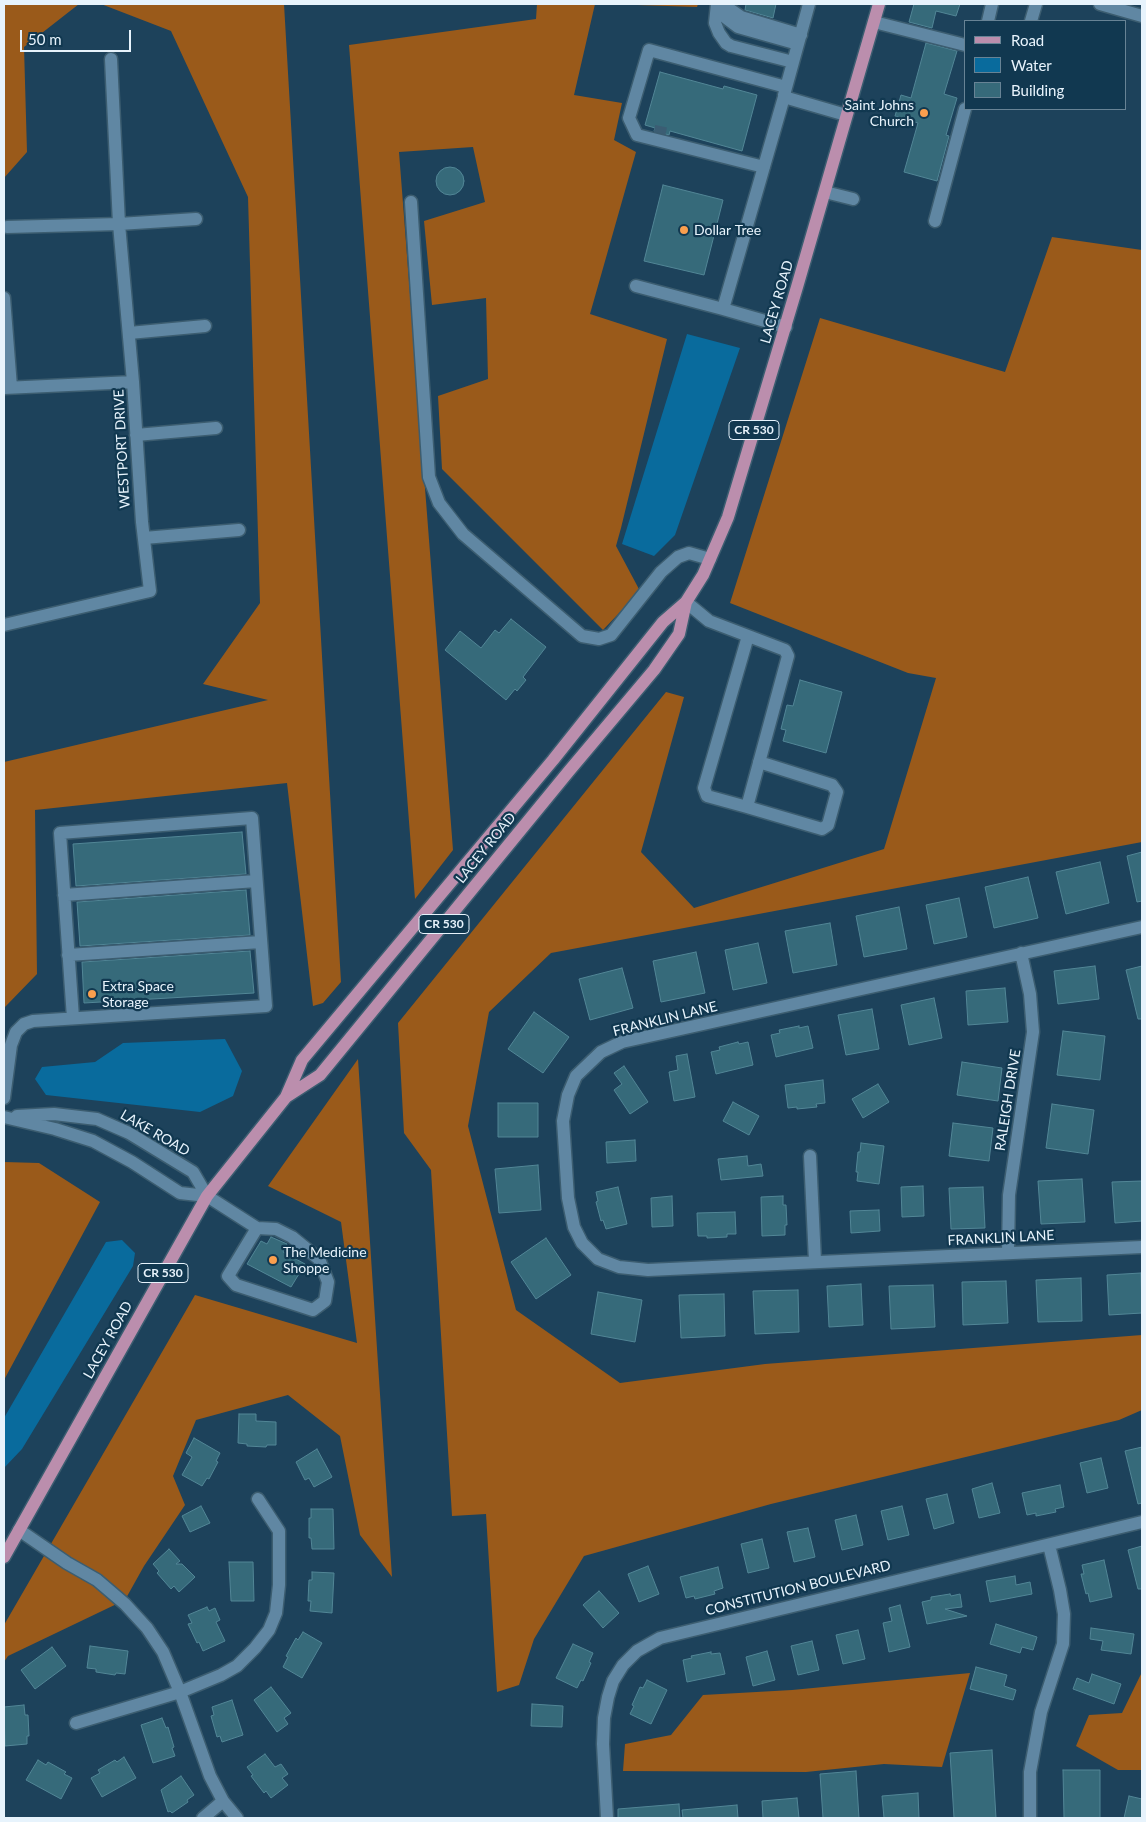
<!DOCTYPE html>
<html>
<head>
<meta charset="utf-8">
<style>
	body { margin:0 }
	#map { position:relative; width:1146px; height:1822px; overflow:hidden; background:#1d425b; font-family:Lato,sans-serif }
	canvas { display:block }
	.frame { position:absolute; inset:0; border:5px solid #e7f3fc; pointer-events:none }
	.legend { position:absolute; left:964px; top:20px; width:162px; height:90px; box-sizing:border-box; background:#113850; border:1px solid #678395; margin:0; padding:6px 9px; list-style:none; font-size:15px; color:#e7f3fc }
	.legend li { display:flex; align-items:center; gap:10px; height:25px }
	.legend b { width:25px; border:1px solid #678395 }
	.scale { position:absolute; left:20px; top:30px; width:111px; height:22px; box-sizing:border-box; border:2px solid #e7f3fc; border-top:0; padding-left:6px; font-size:15px; line-height:18px; white-space:nowrap; color:#e7f3fc; -webkit-text-stroke:4px #113850; paint-order:stroke }
</style>
</head>
<body>
<div id="map">
<canvas width="1146" height="1822"></canvas>
<div class="frame"></div>
<ul class="legend">
<li><b style="height:6px;background:#bb8ead"></b>Road</li>
<li><b style="height:14px;background:#096b9d"></b>Water</li>
<li><b style="height:14px;background:#366a7a"></b>Building</li>
</ul>
<div class="scale">50 m</div>
</div>
<script>
const c = document.querySelector('canvas').getContext('2d');
c.lineJoin = 'round';
function fill(path, color) {
  c.fillStyle = color;
  c.fill(path, 'evenodd');
}
function toPath(rows) {
  const path = new Path2D();
  for (const r of rows) {
    if (r.length === 3) {
      path.moveTo(r[0] + r[2], r[1]);
      path.arc(r[0], r[1], r[2], 0, 2 * Math.PI);
      continue;
    }
    path.moveTo(r[0], r[1]);
    for (let i = 2; i < r.length; i += 2) path.lineTo(r[i], r[i + 1]);
  }
  return path;
}
function trace(path, color, width, dash) {
  c.strokeStyle = color;
  c.lineWidth = width;
  c.lineCap = dash ? 'butt' : 'round';
  c.setLineDash(dash || []);
  c.stroke(path);
}
function label(font, color, halo, rows, align = 'center') {
  c.font = font + ' Lato,sans-serif';
  c.lineWidth = 4.5;
  c.setLineDash([]);
  c.textBaseline = 'middle';
  c.strokeStyle = halo;
  c.fillStyle = color;
  for (const [text, x, y, turn = 0] of rows) {
    c.save();
    c.translate(x, y);
    c.rotate((+turn || 0) * Math.PI / 180);
    c.textAlign = isNaN(turn) ? turn : align;
    if (halo) c.strokeText(text, 0, 0);
    c.fillText(text, 0, 0);
    c.restore();
  }
}
const forest = toPath([
	[4,4,79,4,24,47,27,152,4,178],
	[101,4,284,4,341,982,323,1003,313,1006,287,783,35,810,37,974,5,1007,4,1014,4,762,268,700,203,684,260,603,248,197,171,31],
	[537,4,595,4,574,95,622,103,614,140,636,152,590,314,667,339,621,528,616,546,640,591,603,630,442,469,438,396,488,379,486,298,432,305,424,221,485,202,473,147,399,152,453,850,415,899,349,45,536,19],
	[607,4,698,4,697,7],
	[1052,237,1142,250,1142,842,551,953,489,1012,468,1126,516,1310,620,1383,765,1364,1142,1335,1142,1410,1119,1420,771,1504,584,1556,534,1639,519,1685,497,1692,486,1514,452,1516,431,1170,404,1133,398,1023,666,692,684,697,641,852,694,908,884,849,936,678,908,673,730,603,820,318,1005,372],
	[358,1059,392,1577,360,1535,340,1436,288,1395,196,1420,173,1476,185,1505,144,1566,125,1600,8,1656,4,1662,4,1625,195,1295,357,1343,341,1222,268,1186],
	[4,1162,39,1163,100,1202,4,1380],
	[1142,1672,1142,1770,1118,1770,1076,1746,1089,1715,1122,1713],
	[970,1673,942,1767,884,1764,806,1772,623,1771,625,1744,671,1735,703,1695,792,1690]
]);
const water = toPath([
	[687,334,740,348,675,535,654,556,622,544],
	[225,1039,242,1071,233,1096,200,1112,46,1095,35,1079,42,1067,95,1062,123,1043],
	[122,1240,135,1253,133,1266,22,1449,4,1468,4,1418,106,1242]
]);
const building = toPath([
	[746,4,776,4,773,18,745,10,746,4],
	[914,4,960,4,956,16,936,11,932,28,909,22,914,4],
	[926,43,957,51,944,94,957,98,946,135,949,136,937,181,904,172,918,123,895,116,901,95,911,98,926,43],
	[660,72,723,89,724,86,757,95,742,151,670,131,669,135,654,131,655,128,645,125,660,72],
	[450,181,14],
	[663,185,723,200,704,275,644,261,663,185],
	[511,619,546,647,523,677,526,680,517,691,515,689,506,700,445,650,460,631,481,648,495,630,499,633,511,619],
	[800,680,842,692,826,753,783,741,786,730,781,729,787,705,793,706,800,680],
	[242,832,246,874,76,886,73,844,242,832],
	[1142,852,1142,901,1137,902,1127,856,1142,852],
	[1100,862,1109,903,1066,914,1056,872,1100,862],
	[1028,877,1038,918,994,928,985,887,1028,877],
	[246,890,250,935,80,946,77,902,246,890],
	[959,898,967,937,934,944,926,905,959,898],
	[899,907,907,949,864,957,856,916,899,907],
	[830,923,837,965,793,973,785,931,830,923],
	[758,943,767,983,733,990,725,950,758,943],
	[250,951,254,993,84,1003,82,962,250,951],
	[696,952,705,993,661,1002,653,961,696,952],
	[1095,966,1099,999,1058,1004,1054,971,1095,966],
	[1142,966,1142,1019,1138,1019,1126,970,1142,966],
	[622,968,633,1008,590,1020,579,979,622,968],
	[1005,988,1008,1022,968,1025,966,991,1005,988],
	[934,998,942,1038,909,1045,901,1005,934,998],
	[872,1009,879,1049,846,1055,838,1015,872,1009],
	[534,1012,569,1037,543,1073,508,1049,534,1012],
	[799,1026,799,1028,808,1026,813,1048,776,1057,771,1035,780,1033,779,1030,799,1026],
	[1063,1031,1105,1036,1100,1080,1057,1075,1063,1031],
	[738,1042,739,1044,748,1042,753,1065,716,1074,711,1052,720,1050,719,1047,738,1042],
	[687,1054,695,1097,674,1101,669,1072,678,1070,676,1056,687,1054],
	[962,1062,1002,1068,998,1101,957,1095,962,1062],
	[624,1066,648,1102,630,1114,614,1090,622,1084,614,1073,624,1066],
	[823,1080,825,1103,816,1104,817,1107,797,1109,797,1107,788,1108,785,1085,823,1080],
	[878,1084,889,1102,863,1118,852,1099,878,1084],
	[733,1102,759,1116,749,1135,723,1121,733,1102],
	[498,1103,538,1103,538,1137,498,1137,498,1103],
	[1052,1104,1094,1110,1088,1154,1046,1148,1052,1104],
	[953,1123,993,1128,989,1161,949,1156,953,1123],
	[635,1140,636,1161,607,1163,606,1142,635,1140],
	[861,1143,884,1146,879,1184,857,1181,858,1172,856,1172,858,1152,860,1152,861,1143],
	[747,1156,748,1166,761,1164,763,1176,721,1180,718,1159,747,1156],
	[538,1165,541,1210,499,1213,495,1169,538,1165],
	[1082,1179,1085,1222,1041,1224,1038,1181,1082,1179],
	[1142,1181,1142,1221,1115,1223,1112,1182,1142,1181],
	[923,1186,924,1216,902,1217,901,1187,923,1186],
	[618,1187,627,1224,606,1229,603,1220,601,1221,596,1202,598,1201,596,1192,618,1187],
	[983,1187,985,1228,951,1229,949,1188,983,1187],
	[672,1196,673,1226,652,1227,651,1198,672,1196],
	[783,1196,783,1205,786,1205,787,1225,785,1225,785,1235,762,1236,761,1197,783,1196],
	[879,1210,880,1231,851,1233,850,1211,879,1210],
	[735,1212,736,1234,727,1234,727,1237,707,1238,707,1236,698,1236,697,1213,735,1212],
	[271,1237,287,1244,283,1252,305,1264,291,1287,247,1264,261,1241,267,1244,271,1237],
	[546,1238,571,1275,536,1299,511,1262,546,1238],
	[1141,1273,1142,1313,1109,1315,1107,1275,1141,1273],
	[1081,1278,1082,1321,1038,1322,1036,1280,1081,1278],
	[1006,1281,1008,1323,963,1325,962,1282,1006,1281],
	[861,1284,863,1325,829,1327,827,1286,861,1284],
	[933,1285,935,1327,891,1329,889,1286,933,1285],
	[798,1290,799,1332,755,1334,753,1291,798,1290],
	[598,1292,642,1300,635,1342,591,1334,598,1292],
	[724,1294,725,1336,681,1338,679,1295,724,1294],
	[239,1414,256,1414,256,1421,276,1422,276,1445,267,1445,266,1447,247,1446,247,1444,238,1443,239,1414],
	[194,1438,220,1453,216,1461,218,1462,209,1479,207,1478,202,1486,182,1475,192,1457,186,1453,194,1438],
	[1142,1447,1142,1503,1138,1504,1125,1451,1142,1447],
	[317,1449,332,1477,314,1487,309,1478,305,1480,296,1462,317,1449],
	[1101,1458,1108,1488,1087,1493,1080,1463,1101,1458],
	[992,1483,1000,1513,979,1518,972,1489,992,1483],
	[1060,1485,1064,1507,1055,1509,1056,1512,1036,1516,1036,1513,1027,1515,1022,1493,1060,1485],
	[947,1494,954,1523,934,1529,926,1499,947,1494],
	[201,1506,210,1523,190,1532,182,1516,201,1506],
	[902,1506,909,1535,888,1540,881,1511,902,1506],
	[311,1509,333,1509,334,1549,312,1549,311,1538,309,1538,309,1518,311,1518,311,1509],
	[856,1515,863,1545,842,1550,835,1520,856,1515],
	[808,1528,815,1557,794,1562,787,1532,808,1528],
	[762,1539,769,1568,748,1573,741,1544,762,1539],
	[1142,1546,1142,1589,1138,1589,1128,1550,1142,1546],
	[169,1549,180,1561,176,1564,182,1564,195,1577,179,1592,174,1586,171,1589,157,1573,159,1571,153,1564,169,1549],
	[1104,1560,1112,1597,1090,1602,1088,1593,1086,1594,1081,1574,1084,1574,1082,1565,1104,1560],
	[229,1562,253,1562,254,1601,231,1601,229,1562],
	[648,1566,659,1594,639,1602,628,1574,648,1566],
	[718,1567,723,1588,714,1591,715,1594,695,1599,694,1596,686,1598,680,1577,718,1567],
	[312,1572,334,1573,332,1613,310,1611,311,1601,308,1601,309,1580,312,1580,312,1572],
	[1015,1576,1016,1585,1030,1582,1032,1594,990,1602,986,1581,1015,1576],
	[599,1591,619,1613,603,1628,583,1605,599,1591],
	[950,1594,951,1596,960,1594,962,1607,945,1609,967,1616,927,1624,922,1602,931,1600,931,1597,950,1594],
	[900,1605,910,1647,889,1652,883,1623,892,1621,889,1608,900,1605],
	[207,1607,209,1611,215,1608,220,1620,216,1622,225,1641,203,1651,199,1642,197,1643,188,1624,192,1623,188,1615,207,1607],
	[996,1624,1037,1637,1033,1650,1022,1647,1020,1653,990,1644,996,1624],
	[1091,1628,1134,1634,1131,1654,1101,1650,1103,1641,1090,1639,1091,1628],
	[858,1630,865,1659,843,1664,836,1635,858,1630],
	[303,1632,322,1643,302,1678,283,1667,288,1657,286,1656,296,1638,298,1640,303,1632],
	[812,1641,819,1670,798,1675,791,1646,812,1641],
	[573,1644,593,1653,589,1662,591,1663,583,1681,581,1680,577,1688,556,1678,573,1644],
	[90,1646,128,1651,125,1674,116,1673,115,1675,96,1672,96,1669,87,1668,90,1646],
	[52,1647,66,1666,35,1689,21,1670,52,1647],
	[767,1651,775,1680,753,1686,746,1657,767,1651],
	[711,1652,711,1654,720,1653,725,1674,687,1682,683,1660,692,1658,691,1656,711,1652],
	[976,1667,1007,1675,1004,1686,1016,1690,1013,1700,970,1689,976,1667],
	[1092,1674,1121,1684,1114,1704,1073,1689,1077,1678,1089,1683,1092,1674],
	[647,1680,667,1690,651,1724,630,1714,634,1706,632,1705,640,1687,643,1688,647,1680],
	[271,1687,291,1713,284,1718,288,1724,277,1732,254,1700,271,1687],
	[232,1700,243,1735,222,1742,220,1736,217,1737,211,1716,214,1715,212,1707,232,1700],
	[532,1704,563,1706,562,1727,531,1726,532,1704],
	[24,1705,25,1715,28,1715,29,1736,27,1736,27,1744,5,1746,4,1707,24,1705],
	[162,1718,166,1728,168,1727,174,1747,172,1748,175,1756,153,1763,141,1725,162,1718],
	[992,1750,996,1818,954,1818,950,1753,992,1750],
	[265,1754,275,1767,281,1764,288,1774,282,1778,288,1785,271,1798,266,1791,264,1793,251,1776,253,1775,247,1767,265,1754],
	[124,1757,136,1778,102,1797,91,1778,100,1773,98,1770,115,1760,117,1762,124,1757],
	[38,1760,46,1765,48,1762,66,1772,64,1774,72,1778,61,1799,26,1780,38,1760],
	[1063,1770,1100,1770,1100,1818,1064,1818,1063,1770],
	[856,1771,859,1818,823,1818,820,1774,856,1771],
	[181,1776,194,1795,187,1800,188,1802,172,1813,170,1811,168,1812,161,1790,181,1776],
	[918,1793,919,1818,884,1818,882,1796,918,1793],
	[1129,1796,1142,1799,1142,1818,1124,1818,1129,1796],
	[797,1798,799,1818,763,1818,762,1801,797,1798],
	[679,1804,680,1818,618,1818,618,1809,679,1804],
	[737,1805,738,1818,683,1818,682,1810,737,1805]
]);
const minorTunnel = toPath([
	[654,131,669,134]
]);
const minor = toPath([
	[717,4,715,23,719,33,726,43,731,46,793,62],
	[717,4,726,18,738,27,798,44],
	[725,4,728,8,741,17,801,35],
	[1100,4,1142,16],
	[988,21,992,4],
	[1031,21,1036,4],
	[874,22,965,45],
	[784,95,809,4],
	[764,167,637,135,629,118,649,50,786,87],
	[825,192,853,199],
	[411,202,429,477,439,503,463,534,582,636,599,639,611,635,661,572,678,557,689,553,710,559],
	[935,221,965,109],
	[7,227,119,224,196,219],
	[636,286,723,309],
	[4,298,11,387],
	[786,327,723,309,784,97,846,115],
	[129,333,205,326],
	[4,388,133,382],
	[136,435,216,428],
	[144,538,239,530],
	[686,602,709,621,785,650,788,656,747,807,707,796,704,788,748,636],
	[4,625,150,591,142,522,133,382,119,224,111,59],
	[747,807,822,829,828,825,837,792,832,785,759,762],
	[64,895,256,881],
	[1142,927,622,1042,601,1052,576,1076,568,1095,563,1121,568,1198,574,1227,582,1243,598,1259,619,1267,648,1270,1142,1247],
	[68,955,261,942],
	[4,1098,11,1045,16,1032,24,1024,33,1021,266,1006,252,818,60,833,73,1018],
	[17,1116,54,1114,97,1119,129,1133,193,1172,207,1196],
	[4,1117,55,1129,93,1141,132,1162,180,1193,207,1196,257,1228,276,1229,292,1237,319,1259,328,1282,325,1301,313,1310,236,1285,228,1276,257,1228],
	[810,1156,815,1261],
	[1008,1253,1009,1195,1033,1032,1030,994,1021,953],
	[19,1530,67,1563,97,1580,125,1604,147,1628,163,1652,180,1692,210,1776,223,1801,237,1818],
	[76,1723,180,1692,221,1675,237,1666,255,1648,269,1630,276,1613,279,1585,279,1531,258,1499],
	[203,1818,223,1801],
	[607,1818,603,1744,604,1718,608,1697,613,1681,623,1665,637,1651,660,1638,1142,1522],
	[1030,1818,1030,1772,1041,1712,1063,1644,1064,1614,1060,1590,1049,1545]
]);
const major = toPath([
	[286,1097,320,1075,569,771,654,670,679,634,686,602],
	[4,1557,207,1196,286,1097,302,1060,553,760,663,622,686,602,703,575,728,517,797,287,879,4]
]);
const markers = [
	[924,113,5,"#fa9f4e"],
	[684,230,5,"#fa9f4e"],
	[92,994,5,"#fa9f4e"],
	[273,1260,5,"#fa9f4e"]
];
const shields = [
	[754,430,50],
	[444,924,50],
	[163,1273,50]
];
const shieldNames = [
	["CR 530",754,430],
	["CR 530",444,924],
	["CR 530",163,1273]
];
const poiNames = [
	["Saint Johns",914,105,"right"],
	["Church",914,121,"right"],
	["Dollar Tree",694,230],
	["Extra Space",102,986],
	["Storage",102,1002],
	["The Medicine",283,1252],
	["Shoppe",283,1268]
];
const streetNames = [
	["LACEY ROAD",777,302,-74],
	["WESTPORT DRIVE",122,449,-93],
	["LACEY ROAD",486,848,-51],
	["FRANKLIN LANE",665,1019,-14],
	["RALEIGH DRIVE",1008,1100,-81],
	["LAKE ROAD",155,1133,30],
	["FRANKLIN LANE",1001,1238,-3],
	["LACEY ROAD",108,1340,-61],
	["CONSTITUTION BOULEVARD",798,1588,-14]
];
fill(forest, '#9a5a1a');
fill(water, '#096b9d');
fill(building, '#366a7a');
trace(building, '#528696', 1);
trace(minorTunnel, '#3b5d73', 12, [12, 6]);
trace(minor, '#3c5d70', 15);
trace(major, '#3c5d70', 15);
trace(minor, '#6087a3', 12);
trace(major, '#bb8ead', 12);
for (const [x, y, r, color] of markers) {
  const dot = new Path2D();
  dot.arc(x, y, r, 0, 2 * Math.PI);
  c.fillStyle = color;
  c.fill(dot);
  trace(dot, '#113850', 2);
}
for (const [x, y, w] of shields) {
  const box = new Path2D();
  box.roundRect(x - w / 2, y - 9.5, w, 19, 4);
  c.fillStyle = '#113850';
  c.fill(box);
  trace(box, '#e7f3fc', 1);
}
label('bold 12px', '#e7f3fc', null, shieldNames);
label('14px', '#e7f3fc', '#113850', poiNames, 'left');
label('14px', '#e7f3fc', '#113850', streetNames);
</script>
</body>
</html>
